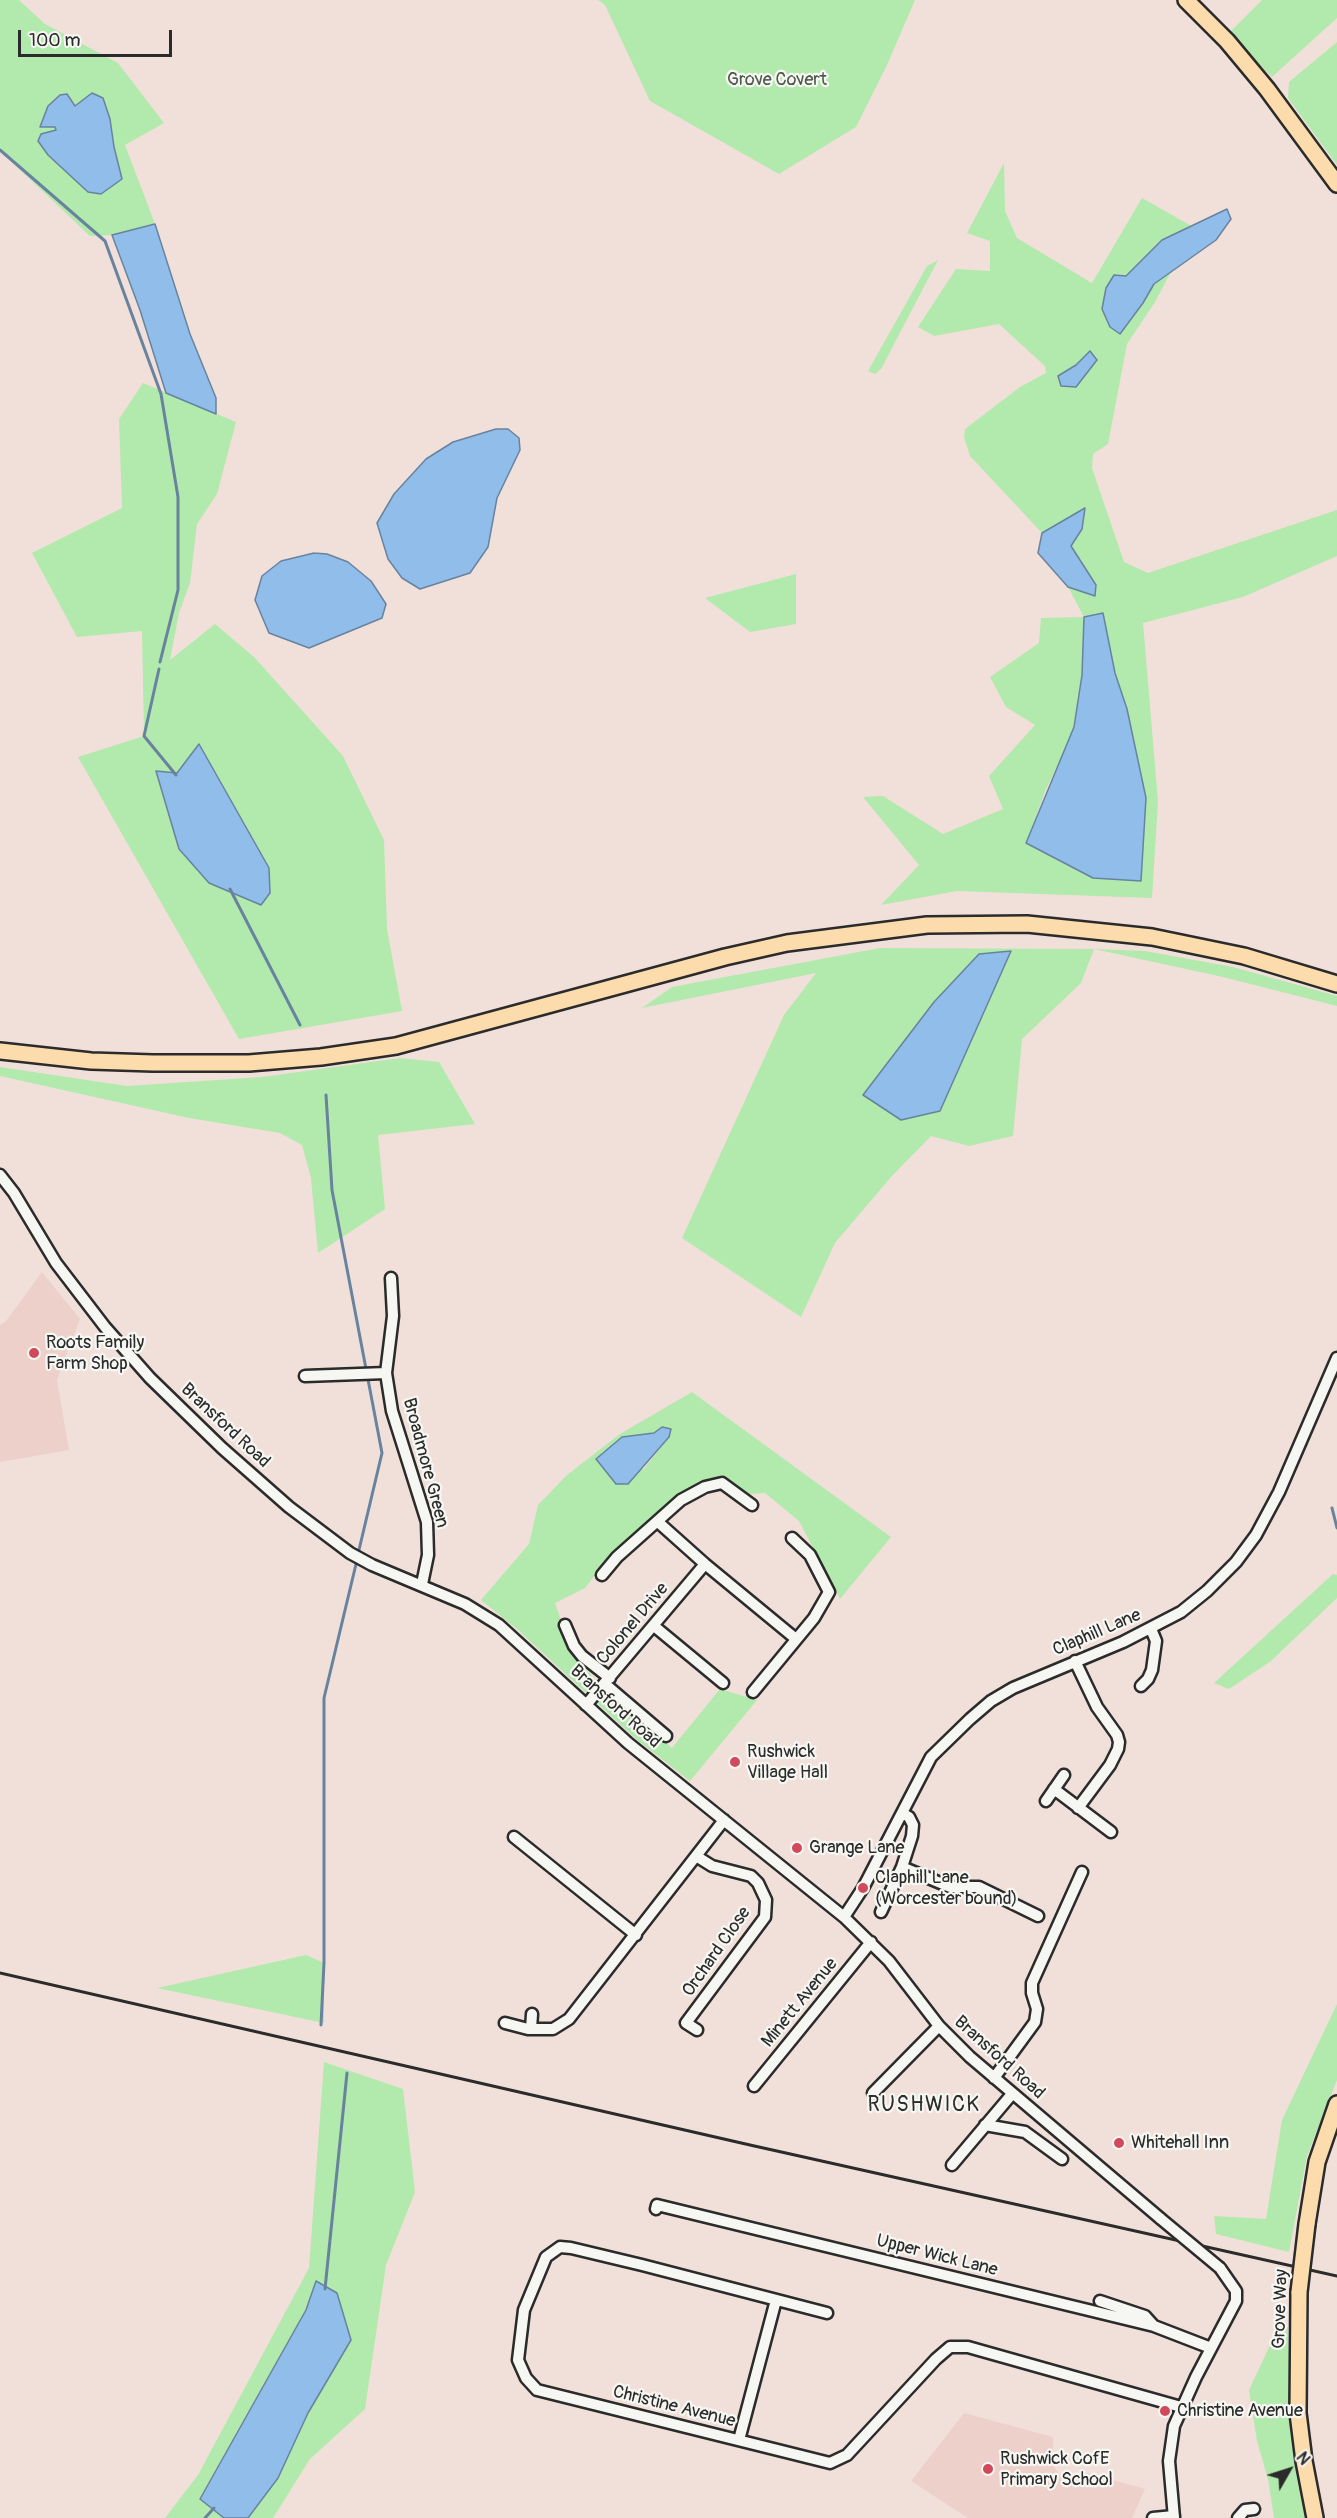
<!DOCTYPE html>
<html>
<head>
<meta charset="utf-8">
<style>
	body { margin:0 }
	#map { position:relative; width:1337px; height:2518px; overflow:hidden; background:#f1e0da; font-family:Pangolin,sans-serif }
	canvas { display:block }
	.north { position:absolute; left:1259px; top:2440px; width:60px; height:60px; -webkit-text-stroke:4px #f6f6f2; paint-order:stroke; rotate:51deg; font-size:16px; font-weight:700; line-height:24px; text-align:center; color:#2b2b2b }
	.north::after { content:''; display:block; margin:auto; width:21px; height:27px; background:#2b2b2b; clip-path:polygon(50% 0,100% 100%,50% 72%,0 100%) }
	.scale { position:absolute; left:18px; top:30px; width:154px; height:27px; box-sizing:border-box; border:3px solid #2b2b2b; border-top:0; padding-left:8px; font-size:18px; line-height:21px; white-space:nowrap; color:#2b2b2b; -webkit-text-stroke:4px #f6f6f2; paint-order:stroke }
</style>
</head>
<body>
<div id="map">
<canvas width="1337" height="2518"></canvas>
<div class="north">N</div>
<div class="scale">100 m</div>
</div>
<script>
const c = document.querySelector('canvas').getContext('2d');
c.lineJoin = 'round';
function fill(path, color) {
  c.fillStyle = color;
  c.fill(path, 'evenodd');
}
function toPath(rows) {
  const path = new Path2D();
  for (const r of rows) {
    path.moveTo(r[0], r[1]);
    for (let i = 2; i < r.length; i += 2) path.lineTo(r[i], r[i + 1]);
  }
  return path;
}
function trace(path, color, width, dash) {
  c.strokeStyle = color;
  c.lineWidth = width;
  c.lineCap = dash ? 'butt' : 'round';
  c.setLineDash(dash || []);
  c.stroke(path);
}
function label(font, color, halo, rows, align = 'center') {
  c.font = font + ' Pangolin,sans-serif';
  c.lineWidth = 4.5;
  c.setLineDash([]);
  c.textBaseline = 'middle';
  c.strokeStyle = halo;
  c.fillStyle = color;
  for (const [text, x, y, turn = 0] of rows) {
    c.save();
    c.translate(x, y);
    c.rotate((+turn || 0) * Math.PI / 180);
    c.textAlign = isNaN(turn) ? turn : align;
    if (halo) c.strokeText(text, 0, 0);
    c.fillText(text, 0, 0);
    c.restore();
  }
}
const built = toPath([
	[42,1272,80,1319,57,1380,69,1450,0,1462,0,1325,6,1321],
	[964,2413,1053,2437,1053,2465,1060,2476,1088,2473,1145,2489,1132,2518,968,2518,911,2481]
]);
const green = toPath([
	[0,0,19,0,45,24,118,63,164,123,125,145,155,224,112,235,90,236,0,151],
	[598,0,915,0,887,65,856,127,779,174,650,101,605,5],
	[1262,0,1337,0,1337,18,1272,77,1228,34],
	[1337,42,1337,165,1288,98,1289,82],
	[1004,163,1005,211,1017,238,1092,283,1142,198,1193,227,1162,240,1126,276,1120,334,1143,303,1154,284,1172,270,1155,302,1127,344,1108,444,1093,454,1092,468,1124,562,1148,573,1337,510,1337,556,1243,597,1143,623,1158,801,1152,898,957,891,881,905,919,865,863,797,883,796,943,834,1003,809,989,776,1035,725,1006,707,990,677,1039,643,1041,618,1084,617,1068,587,1095,596,1096,585,1070,546,1082,529,1085,509,1042,533,970,456,964,437,965,429,1020,387,1046,373,1045,366,999,324,934,336,918,327,956,269,990,271,990,241,967,233],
	[1084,617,1115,673,1127,709,1146,798,1026,843,1046,789,1073,735,1082,675],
	[938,260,881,369,875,374,868,371,927,266],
	[143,383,236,422,217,494,197,524,190,583,179,613,170,660,215,624,254,657,343,756,384,840,387,929,402,1011,239,1039,78,757,144,736,142,631,77,637,32,553,122,508,119,419],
	[199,745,179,849,156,772,177,773],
	[796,574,796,624,750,632,705,598],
	[880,948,1094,949,1145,951,1233,967,1337,996,1337,1006,1223,977,1094,949,1081,983,1022,1039,1013,1136,969,1146,931,1136,891,1177,835,1243,801,1317,682,1238,784,1015,816,973,642,1008,672,987],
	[400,1058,439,1062,475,1124,378,1135,385,1209,318,1253,311,1178,302,1145,280,1133,189,1118,0,1076,0,1067,127,1086,262,1077],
	[692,1392,891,1537,840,1599,799,1521,765,1493,749,1494,722,1475,671,1501,607,1560,585,1588,555,1603,573,1655,608,1693,672,1748,720,1689,757,1700,690,1781,636,1739,517,1629,481,1600,529,1544,538,1505,567,1475,620,1434],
	[654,1433,669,1437,643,1470,622,1437],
	[1333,1574,1337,1575,1337,1598,1271,1661,1229,1689,1214,1683],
	[306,1955,324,1963,324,2023,157,1988],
	[1337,2004,1337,2080,1307,2156,1289,2252,1216,2234,1214,2216,1266,2219,1282,2120],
	[324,2062,403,2089,415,2192,386,2265,365,2409,310,2459,273,2518,248,2518,278,2478,308,2413,316,2281,306,2310,200,2498,224,2518,165,2518,198,2475,309,2268],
	[1288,2327,1290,2404,1298,2482,1305,2518,1274,2518,1268,2479,1257,2441,1249,2390,1278,2328]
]);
const water = toPath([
	[92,93,103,98,110,119,114,147,122,179,101,194,88,192,48,155,38,141,41,134,56,130,55,127,40,127,48,106,60,95,67,94,75,106,92,93],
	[1227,209,1231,219,1216,240,1154,284,1143,303,1120,334,1110,327,1102,309,1106,288,1114,275,1126,276,1162,240,1227,209],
	[155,224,190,334,216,398,216,414,166,393,140,310,112,235,155,224],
	[1090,351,1097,360,1076,387,1061,386,1058,376,1076,365,1090,351],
	[496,429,508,429,519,438,520,450,497,498,488,547,470,573,420,589,402,578,388,559,377,523,394,494,426,459,453,442,496,429],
	[1085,508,1082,529,1071,546,1096,585,1095,596,1068,587,1038,553,1042,533,1085,508],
	[314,553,327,554,348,562,371,581,386,604,382,618,309,648,269,633,255,600,262,576,281,561,314,553],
	[1103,613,1115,673,1127,709,1146,798,1141,881,1093,878,1026,843,1074,727,1082,675,1084,617,1103,613],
	[199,744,269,868,270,893,261,905,209,883,179,849,156,771,177,773,199,744],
	[1011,951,940,1111,901,1120,863,1095,934,1002,979,954,1011,951],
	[662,1427,671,1429,669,1437,628,1484,616,1484,596,1459,622,1437,654,1433,662,1427],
	[316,2281,337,2293,351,2340,308,2413,278,2478,248,2518,224,2518,200,2499,306,2310,316,2281]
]);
const stream = toPath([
	[0,150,105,241,161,394,178,497,178,590,160,662],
	[159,669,144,736,176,775],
	[230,889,300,1025],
	[326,1095,332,1190,382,1453,358,1554],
	[1332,1508,1337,1528],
	[321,2025,324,1963,324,1698,357,1560],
	[325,2289,347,2073],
	[205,2518,214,2508]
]);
const minor = toPath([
	[0,1175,14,1193,56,1263,105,1327,150,1378,222,1448,289,1507,350,1553,372,1565,465,1604,499,1625,628,1743,844,1917,889,1961,939,2026,970,2057,1161,2219],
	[391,1278,393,1316,386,1373,392,1411,427,1522,428,1555,422,1584],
	[305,1376,386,1373],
	[658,1522,705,1564,796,1639],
	[602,1575,617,1557,681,1500,705,1487,722,1483,752,1505],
	[565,1625,574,1646,582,1656,610,1678],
	[654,1626,723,1683],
	[1075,1661,1097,1707,1117,1735,1119,1742,1118,1749,1110,1765,1078,1808],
	[605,1684,666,1736],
	[1141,1686,1148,1679,1152,1670,1156,1641,1151,1629],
	[753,1692,814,1618,829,1592,810,1555,792,1538],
	[586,1705,705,1564],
	[1054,1789,1111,1832],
	[1046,1801,1064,1775],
	[902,1813,909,1817,913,1825,912,1836,902,1867,950,1887,979,1887,1038,1916],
	[514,1837,636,1935],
	[696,1856,712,1866,751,1876,758,1883,766,1900,765,1917,686,2023,697,2030],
	[881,1912,902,1867],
	[844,1917,863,1888,931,1757,970,1719,991,1701,1013,1688,1123,1642,1181,1612,1207,1591,1236,1562,1256,1535,1279,1492,1337,1358],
	[505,2023,528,2029,553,2029,569,2019,724,1820],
	[531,2029,532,2014],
	[994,2078,1035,2022,1037,2009,1032,1993,1032,1983,1082,1872],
	[754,2086,871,1942],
	[873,2093,939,2026],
	[985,2125,1025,2132,1062,2159],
	[952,2165,1012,2094],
	[656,2209,657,2205,1154,2326,1211,2348],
	[1100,2301,1145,2316,1154,2326],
	[827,2313,642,2265,571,2248,560,2247,546,2257,524,2310,518,2360,526,2378,537,2390,830,2463,847,2455,936,2359,950,2347,968,2347,1181,2407],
	[739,2440,776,2300],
	[1153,2518,1174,2516],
	[1174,2518,1169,2461,1174,2426,1196,2377,1236,2301,1236,2291,1220,2268],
	[1238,2518,1245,2510,1254,2509]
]);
const highway = toPath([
	[1186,0,1227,41,1267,89,1337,184],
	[0,1051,91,1061,153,1063,249,1063,321,1057,396,1046,725,957,787,943,927,925,1027,924,1152,937,1244,956,1337,984],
	[1307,2224,1317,2162,1337,2104],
	[1299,2292,1298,2413,1304,2461,1315,2518]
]);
const rail = toPath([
	[0,1973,750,2145,1337,2276]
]);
const minorBridge = toPath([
	[1161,2219,1220,2268]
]);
const highwayBridge = toPath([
	[1299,2292,1307,2224]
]);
const markers = [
	[34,1353,6,"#d1495b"],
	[735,1762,6,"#d1495b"],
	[797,1848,6,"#d1495b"],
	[863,1888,6,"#d1495b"],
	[1119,2143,6,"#d1495b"],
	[1165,2411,6,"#d1495b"],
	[988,2469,6,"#d1495b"]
];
const parkNames = [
	["Grove Covert",777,80]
];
const poiNames = [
	["Roots Family",46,1343],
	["Farm Shop",46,1364],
	["Rushwick",747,1752],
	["Village Hall",747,1773],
	["Grange Lane",809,1848],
	["Claphill Lane",875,1878],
	["(Worcester bound)",875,1899],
	["Whitehall Inn",1131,2143],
	["Christine Avenue",1177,2411],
	["Rushwick CofE",1000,2459],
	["Primary School",1000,2480]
];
const streetNames = [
	["Bransford Road",225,1426,43],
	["Broadmore Green",425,1463,75],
	["Colonel Drive",633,1624,-50],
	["Claphill Lane",1097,1633,-23],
	["Bransford Road",615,1707,42],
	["Orchard Close",717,1952,-55],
	["Minett Avenue",800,2003,-51],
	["Bransford Road",999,2058,42],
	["Upper Wick Lane",937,2256,14],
	["Grove Way",1281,2309,-88],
	["Christine Avenue",674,2407,14]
];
const quarterNames = [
	["RUSHWICK",924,2106]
];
fill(built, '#edd0ca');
fill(green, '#b2e9ac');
fill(water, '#90bdea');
trace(water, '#68839e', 1.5);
trace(stream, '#68839e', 3);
trace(minor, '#2b2b2b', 15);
trace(highway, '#2b2b2b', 20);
trace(minor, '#f6f6f2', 10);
trace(highway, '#fcdcac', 15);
trace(rail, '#2b2b2b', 3);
trace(minorBridge, '#2b2b2b', 15, []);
trace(highwayBridge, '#2b2b2b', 20, []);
trace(minorBridge, '#f6f6f2', 10);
trace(highwayBridge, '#fcdcac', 15);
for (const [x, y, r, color] of markers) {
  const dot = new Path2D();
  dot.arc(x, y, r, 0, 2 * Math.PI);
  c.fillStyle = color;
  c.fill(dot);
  trace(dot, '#f6f6f2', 2);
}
label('18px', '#4d5a4b', '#f6f6f2', parkNames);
label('18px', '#2b2b2b', '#f6f6f2', poiNames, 'left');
label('18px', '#2b2b2b', '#f6f6f2', streetNames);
c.letterSpacing = '1.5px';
label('21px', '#2b2b2b', '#f6f6f2', quarterNames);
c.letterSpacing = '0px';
</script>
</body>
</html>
